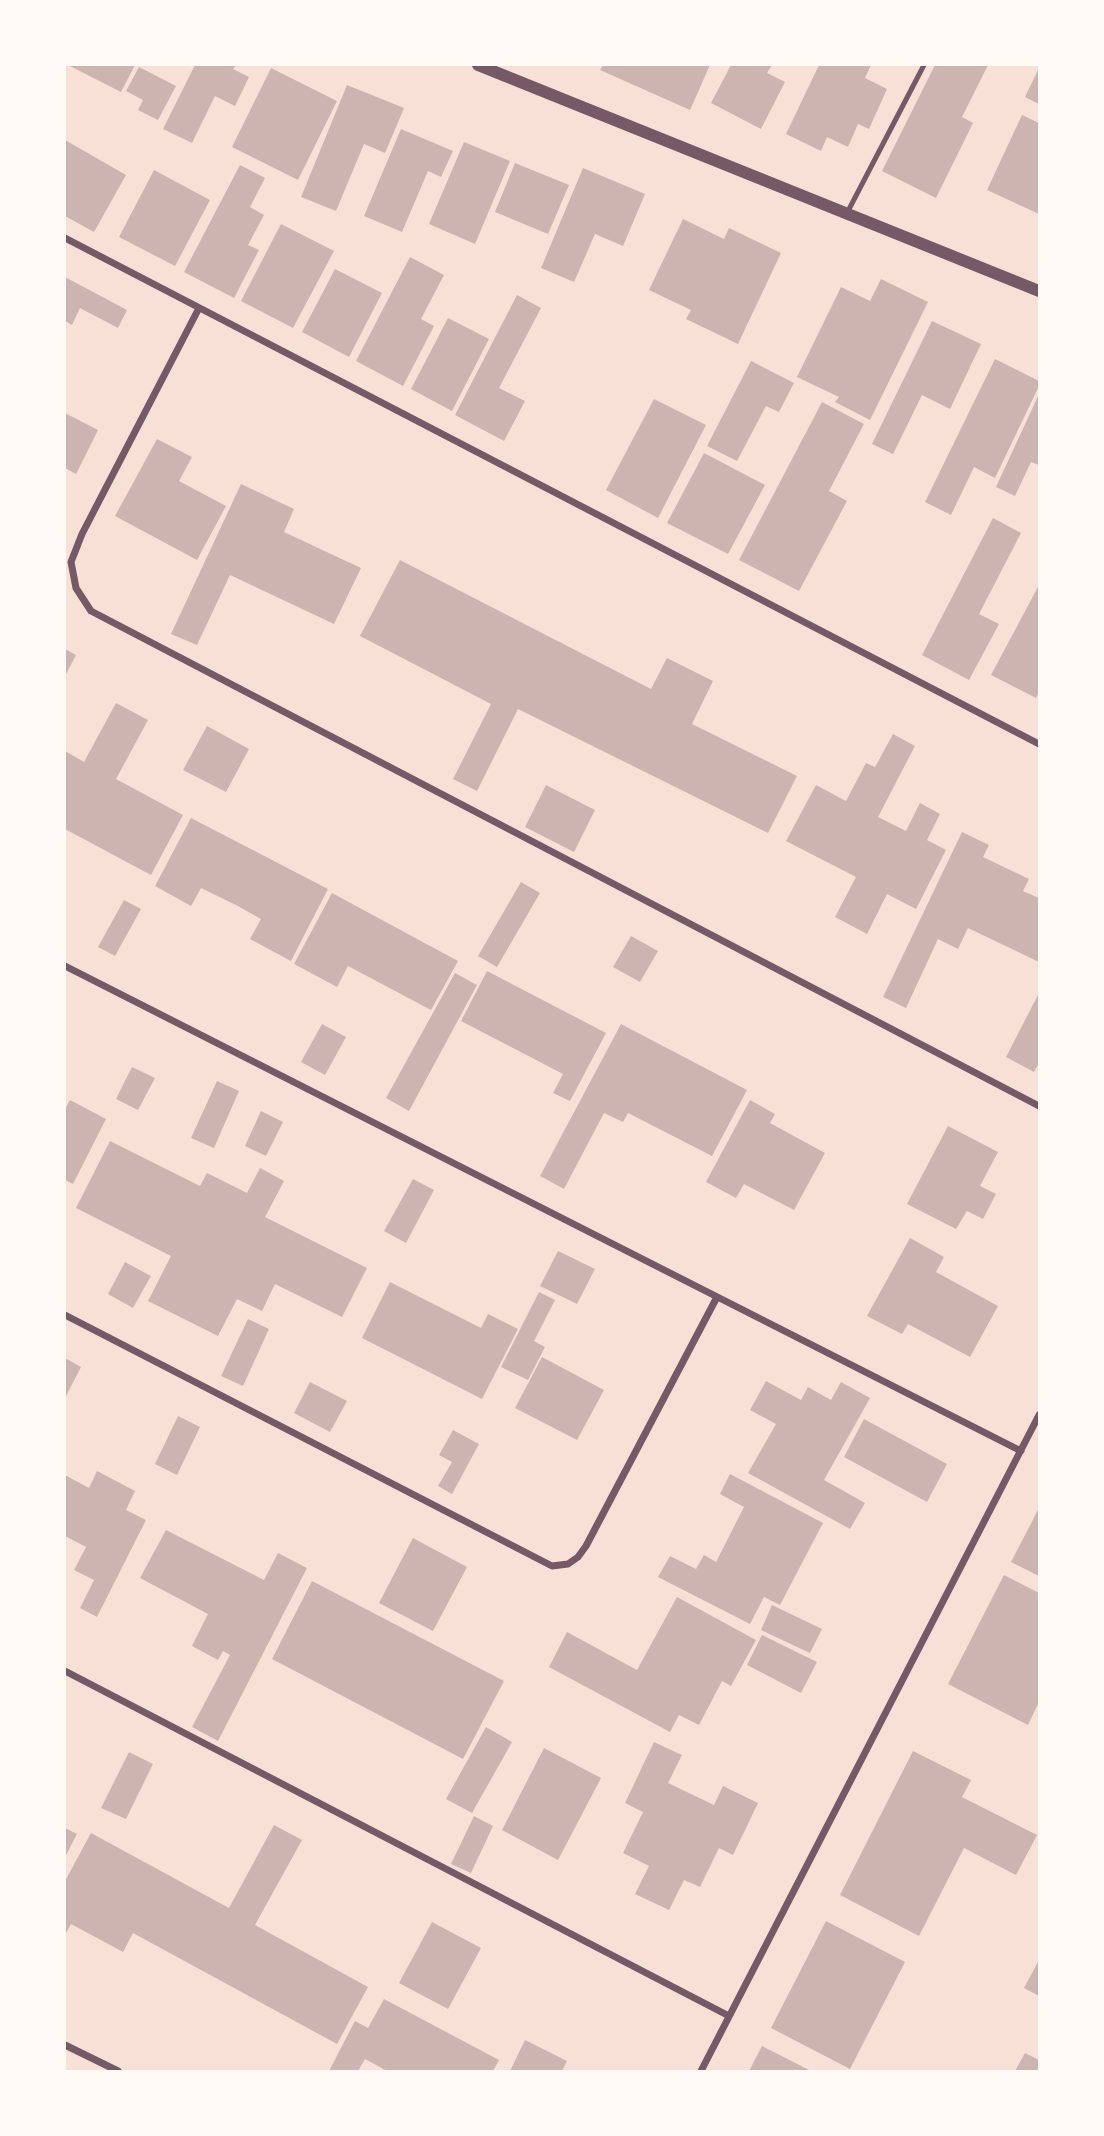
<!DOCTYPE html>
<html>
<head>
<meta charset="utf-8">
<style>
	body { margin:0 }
	#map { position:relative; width:1104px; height:2136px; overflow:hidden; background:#f7e1d7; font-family:"Work Sans",sans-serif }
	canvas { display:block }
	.frame { position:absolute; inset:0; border:66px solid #fffaf5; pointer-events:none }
</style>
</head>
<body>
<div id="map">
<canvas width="1104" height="2136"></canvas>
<div class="frame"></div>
</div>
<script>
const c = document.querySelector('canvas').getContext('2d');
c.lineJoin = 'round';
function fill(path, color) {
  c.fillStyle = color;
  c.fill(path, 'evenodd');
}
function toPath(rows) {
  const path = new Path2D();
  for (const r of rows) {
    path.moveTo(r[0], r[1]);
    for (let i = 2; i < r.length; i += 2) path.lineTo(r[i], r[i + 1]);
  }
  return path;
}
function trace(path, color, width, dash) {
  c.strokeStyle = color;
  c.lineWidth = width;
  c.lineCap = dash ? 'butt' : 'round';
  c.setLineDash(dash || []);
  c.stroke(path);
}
const building = toPath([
	[68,65,135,65,121,92],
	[195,65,236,65,233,69,249,77,235,106,215,96,192,143,163,129],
	[603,65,710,65,690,110,600,70],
	[731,65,772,65,767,73,785,82,761,129,711,103],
	[819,65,871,65,865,78,887,89,869,129,858,124,848,147,827,137,821,151,786,134],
	[935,65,988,65,962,117,973,123,936,198,882,171],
	[139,67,176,86,158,120,138,110,143,100,126,91],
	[271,68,337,101,298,180,232,147],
	[1039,68,1039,104,1025,97],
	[347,85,404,108,385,153,364,144,336,211,301,197],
	[1022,115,1039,123,1039,214,987,190],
	[401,129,453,151,441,177,428,171,402,232,364,216],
	[65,140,126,175,94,232,65,216],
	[464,142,510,161,475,244,429,224],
	[515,163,569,185,548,234,495,212],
	[240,165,265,178,250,207,264,215,248,245,259,250,234,298,184,272],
	[583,168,645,194,623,246,595,234,574,282,541,268],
	[154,170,210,200,175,266,119,237],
	[683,219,724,239,729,228,781,253,738,344,686,319,691,310,649,290],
	[281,224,334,251,293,328,241,301],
	[410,257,444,275,421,319,434,326,403,386,356,361],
	[335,269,382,293,349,357,302,332],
	[65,277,127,310,118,328,80,308,72,325,65,321],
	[881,279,928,302,870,420,835,402,839,397,797,377,841,287,870,301],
	[517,295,541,308,499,388,525,401,504,441,455,415],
	[448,318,489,339,452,411,411,389],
	[932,321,981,344,950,409,922,395,893,454,872,444],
	[995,359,1039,381,1039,386,995,478,974,467,951,515,925,502],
	[751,361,794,383,779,412,766,406,737,461,707,446],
	[1039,394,1039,465,1031,462,1015,496,996,487],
	[654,399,706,425,658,518,606,490],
	[822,402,864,424,829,491,847,501,799,591,739,560],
	[65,413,98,430,76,474,65,468],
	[157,439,192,457,179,481,226,506,197,560,115,516],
	[704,453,765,485,728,554,667,523],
	[241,484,294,509,284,532,361,568,334,624,230,575,197,645,171,634],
	[993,518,1021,533,979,614,999,624,969,680,922,655],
	[400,560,651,689,667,658,713,681,692,724,797,776,768,833,518,709,477,791,453,779,491,704,360,636],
	[1039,585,1039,692,1036,698,991,675],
	[65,649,76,655,65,676],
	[116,703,148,720,116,779,183,815,151,875,65,829,65,751,84,762],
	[207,726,249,749,226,792,183,770],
	[893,734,915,746,878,817,906,831,920,803,940,814,927,840,946,850,916,909,887,894,867,934,835,917,856,877,786,841,816,785,846,801,866,763,875,767],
	[546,785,595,810,574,852,525,827],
	[191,818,328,889,291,961,250,939,261,919,236,905,201,888,191,906,155,886],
	[962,832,989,845,983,857,1029,879,1023,891,1039,898,1039,962,968,928,958,949,938,939,906,1008,883,997],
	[521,882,540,893,497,967,478,956],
	[332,893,458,961,431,1010,348,966,337,987,294,964],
	[124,900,141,909,115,956,98,947],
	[631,936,658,951,640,982,613,967],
	[487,971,606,1033,570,1101,553,1093,563,1074,461,1021],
	[455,973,477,985,409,1111,386,1098],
	[1039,993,1039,1063,1034,1072,1006,1057],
	[322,1024,346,1037,325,1075,301,1062],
	[621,1024,747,1090,712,1156,628,1113,623,1122,604,1113,564,1189,540,1176],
	[132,1067,155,1078,138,1110,116,1099],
	[217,1081,239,1091,214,1148,191,1138],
	[70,1100,106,1119,73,1184,65,1180,65,1109],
	[750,1100,775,1114,770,1123,825,1153,794,1210,744,1184,736,1198,706,1182],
	[261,1111,283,1122,266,1156,245,1146],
	[948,1126,998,1152,980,1186,996,1194,983,1219,967,1211,956,1229,907,1204],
	[110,1141,200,1186,207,1173,247,1193,260,1168,284,1181,265,1217,367,1268,342,1317,275,1284,262,1311,237,1299,218,1336,148,1301,171,1256,76,1208],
	[413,1179,434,1190,406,1243,384,1231],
	[910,1238,944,1257,936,1272,998,1306,970,1357,908,1324,902,1334,867,1316],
	[558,1251,595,1269,577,1304,540,1286],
	[125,1262,151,1276,133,1308,108,1294],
	[390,1282,481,1328,488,1314,518,1329,482,1399,362,1338],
	[539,1292,555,1300,534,1341,545,1347,528,1380,501,1367],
	[248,1319,269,1329,243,1386,221,1376],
	[542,1357,604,1390,577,1440,515,1408],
	[65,1358,81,1367,65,1398],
	[766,1381,801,1400,808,1387,831,1400,841,1382,870,1398,824,1480,865,1503,850,1529,748,1473,776,1424,750,1410],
	[310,1382,347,1401,330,1432,294,1413],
	[178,1416,200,1427,177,1475,155,1464],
	[864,1419,947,1464,927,1502,844,1457],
	[453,1430,479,1444,452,1494,438,1486,452,1462,439,1455],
	[97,1471,135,1491,126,1510,146,1520,97,1617,80,1608,94,1580,74,1570,86,1547,65,1536,65,1475,89,1488],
	[730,1474,823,1523,780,1605,764,1597,750,1624,658,1577,670,1556,696,1569,704,1555,716,1562,744,1507,720,1494],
	[1039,1508,1039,1576,1011,1562],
	[166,1530,264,1580,278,1553,307,1568,218,1741,192,1727,230,1655,223,1651,218,1660,192,1646,208,1614,140,1578],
	[413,1538,467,1567,433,1631,379,1603],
	[1004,1575,1039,1593,1039,1702,1028,1725,948,1684],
	[312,1581,504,1681,463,1759,272,1659],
	[677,1597,756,1640,731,1686,722,1681,699,1725,679,1715,670,1732,549,1667,567,1632,637,1670],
	[772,1605,822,1629,810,1653,761,1630],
	[762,1635,817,1662,801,1693,747,1665],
	[486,1727,512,1742,472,1813,446,1799],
	[654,1742,682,1755,668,1783,714,1805,723,1786,758,1803,733,1855,719,1848,700,1887,684,1880,669,1910,635,1894,649,1866,623,1853,643,1812,625,1803],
	[544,1748,601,1778,558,1860,502,1830],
	[913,1751,971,1780,962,1797,1037,1835,1016,1875,964,1848,919,1936,840,1895],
	[129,1752,153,1764,126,1819,101,1808],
	[474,1816,493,1826,471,1873,451,1864],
	[274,1825,302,1840,255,1925,368,1987,337,2044,133,1933,123,1952,71,1924,65,1935,65,1881,91,1833,229,1908],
	[65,1828,77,1834,65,1857],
	[826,1921,905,1962,850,2069,771,2028],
	[432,1922,481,1948,448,2009,399,1983],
	[1039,1960,1039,1996,1024,1988],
	[384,1999,499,2060,493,2071,387,2071,365,2059,358,2071,329,2071,355,2021,368,2028],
	[525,2040,567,2061,562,2071,510,2071],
	[762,2046,811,2071,749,2071],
	[1025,2053,1039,2060,1039,2071,1015,2071]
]);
const service = toPath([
	[847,213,924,65]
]);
const minor = toPath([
	[65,238,1039,744],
	[199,308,82,534,71,562,76,588,91,611,1039,1106],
	[65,966,1021,1451],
	[65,1315,552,1566,568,1564,578,1557,586,1546,717,1297],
	[65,1671,729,2016],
	[65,2045,118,2071],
	[701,2071,1039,1415]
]);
const tertiary = toPath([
	[478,65,1039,291]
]);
fill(building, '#ccb4b1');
trace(service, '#755966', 5);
trace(minor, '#755966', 7);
trace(tertiary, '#755966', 12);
</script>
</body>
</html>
